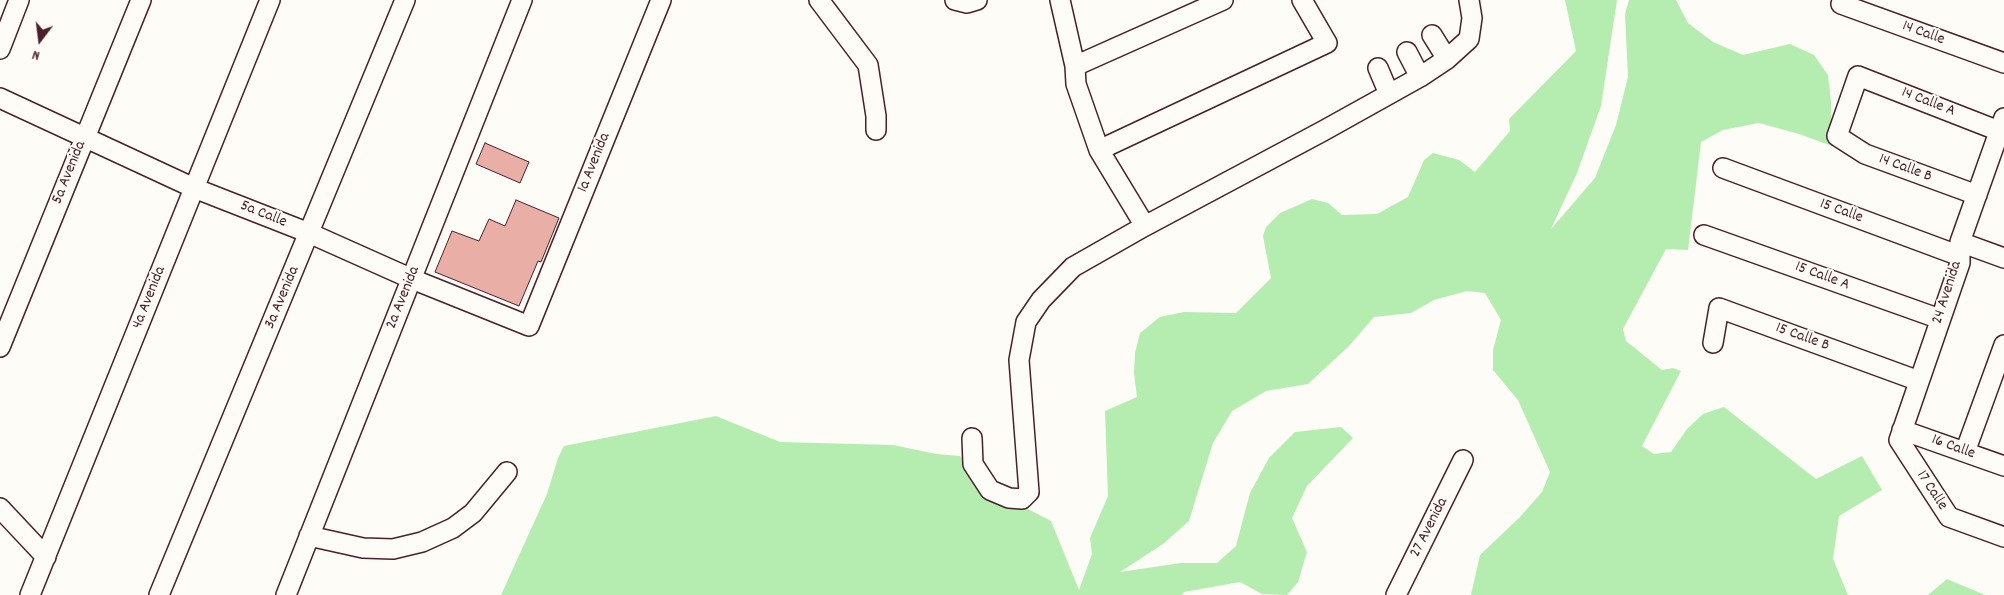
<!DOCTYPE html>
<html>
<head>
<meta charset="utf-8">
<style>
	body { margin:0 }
	#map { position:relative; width:2004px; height:595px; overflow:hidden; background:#fdfcf7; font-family:Dekko,sans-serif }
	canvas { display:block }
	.north { position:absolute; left:15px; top:15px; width:50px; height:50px; -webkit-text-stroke:4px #fdfcf7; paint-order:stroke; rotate:195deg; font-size:14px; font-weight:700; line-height:20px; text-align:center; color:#4a1f2b }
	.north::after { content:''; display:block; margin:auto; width:18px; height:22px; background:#4a1f2b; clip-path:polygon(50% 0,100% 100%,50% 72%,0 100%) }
</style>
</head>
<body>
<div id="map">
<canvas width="2004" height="595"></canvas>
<div class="north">N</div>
</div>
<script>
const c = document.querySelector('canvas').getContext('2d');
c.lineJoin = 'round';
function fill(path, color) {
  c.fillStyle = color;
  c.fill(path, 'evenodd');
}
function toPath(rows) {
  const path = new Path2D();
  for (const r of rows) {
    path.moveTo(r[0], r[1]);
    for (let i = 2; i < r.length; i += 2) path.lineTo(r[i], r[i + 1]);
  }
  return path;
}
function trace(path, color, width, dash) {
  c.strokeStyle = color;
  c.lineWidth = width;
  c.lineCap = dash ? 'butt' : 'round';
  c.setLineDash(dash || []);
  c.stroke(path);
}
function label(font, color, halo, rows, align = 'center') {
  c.font = font + ' Dekko,sans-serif';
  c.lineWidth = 4;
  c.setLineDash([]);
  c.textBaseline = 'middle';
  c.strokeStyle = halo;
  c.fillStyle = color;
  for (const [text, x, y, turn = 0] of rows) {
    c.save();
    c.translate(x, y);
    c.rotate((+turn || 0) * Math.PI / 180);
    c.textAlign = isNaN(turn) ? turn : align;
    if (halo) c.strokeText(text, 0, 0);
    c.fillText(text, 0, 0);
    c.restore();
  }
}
const green = toPath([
	[1565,0,1617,0,1601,106,1577,173,1551,229,1595,178,1616,125,1628,77,1625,14,1629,0,1676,0,1688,23,1713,42,1743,55,1790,44,1814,55,1828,75,1831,102,1832,146,1799,134,1759,123,1723,130,1701,142,1688,250,1666,249,1623,329,1626,341,1662,370,1673,368,1681,371,1642,446,1654,454,1671,452,1687,429,1703,414,1724,407,1816,479,1862,456,1882,490,1839,516,1833,559,1848,595,1471,595,1480,555,1519,518,1542,492,1550,472,1518,400,1493,370,1493,350,1501,320,1485,293,1467,291,1434,300,1411,313,1374,317,1349,346,1308,384,1266,391,1232,411,1213,443,1189,521,1163,544,1120,572,1181,563,1217,563,1236,546,1250,493,1269,458,1295,432,1341,427,1353,438,1307,486,1292,518,1307,552,1298,582,1287,595,1262,594,1240,582,1184,592,1182,595,501,595,547,494,558,458,564,446,716,416,780,442,893,445,936,454,960,456,977,477,1010,506,1026,508,1051,521,1079,590,1092,554,1090,538,1108,496,1105,411,1137,397,1134,373,1135,353,1140,333,1160,317,1184,312,1236,313,1271,278,1263,236,1266,227,1280,213,1312,199,1328,203,1342,215,1377,214,1408,197,1424,160,1433,153,1459,160,1475,172,1510,131,1509,119,1576,51],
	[1947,579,1985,595,1928,595]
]);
const building = toPath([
	[485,143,529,162,520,183,476,164,485,143],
	[516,200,559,218,541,262,538,261,519,306,435,272,452,231,479,241,489,219,505,226,516,200]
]);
const minor = toPath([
	[819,0,868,65,876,116,876,130],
	[955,0,967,3,977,0],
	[1841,4,2004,63],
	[1432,35,1447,59],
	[0,49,19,0],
	[1407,52,1420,77],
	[1075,66,1223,0],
	[1378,68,1389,94],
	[0,98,194,188,309,233,412,279,529,326,661,0],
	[2004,118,1960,242,1960,263,1899,440,1949,517,2004,537],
	[1099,150,1327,43,1302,0],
	[1723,168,1960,256],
	[1977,195,1865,154,1837,136,1858,76,1999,131],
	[1145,226,1323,131,1420,77,1447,59,1469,39,1472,18,1469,0],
	[1704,235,1940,319],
	[1960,242,2004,258],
	[1713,343,1719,308,1919,381],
	[0,347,141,0],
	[1902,430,2004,466],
	[972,438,973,464,990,490,1009,498,1022,499,1029,492,1019,360,1026,322,1041,300,1073,267,1145,226,1099,150,1076,84,1075,66,1060,0],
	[1965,452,2004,345],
	[0,508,46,557],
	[309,536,363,548,393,549,422,542,453,528,473,513,507,472],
	[30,595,270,0],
	[159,595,405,0],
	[286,595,522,0],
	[1396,595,1463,460]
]);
const streetNames = [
	["14 Calle",1923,34,20],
	["14 Calle A",1928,103,21],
	["1a Avenida",595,163,-68],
	["14 Calle B",1905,169,20],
	["5a Avenida",70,173,-68],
	["15 Calle",1841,212,20],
	["5a Calle",263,215,22],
	["15 Calle A",1822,277,20],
	["24 Avenida",1948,293,-72],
	["4a Avenida",150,298,-68],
	["3a Avenida",283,298,-67],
	["2a Avenida",404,298,-68],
	["15 Calle B",1802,338,20],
	["16 Calle",1953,448,20],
	["17 Calle",1931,491,57],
	["27 Avenida",1430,528,-63]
];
fill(green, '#b5ecaf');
fill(building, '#e9afa6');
trace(building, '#4a1f2b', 1);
trace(minor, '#4a1f2b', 22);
trace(minor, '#fdfcf7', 19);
label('16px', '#4a1f2b', '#fdfcf7', streetNames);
</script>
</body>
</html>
